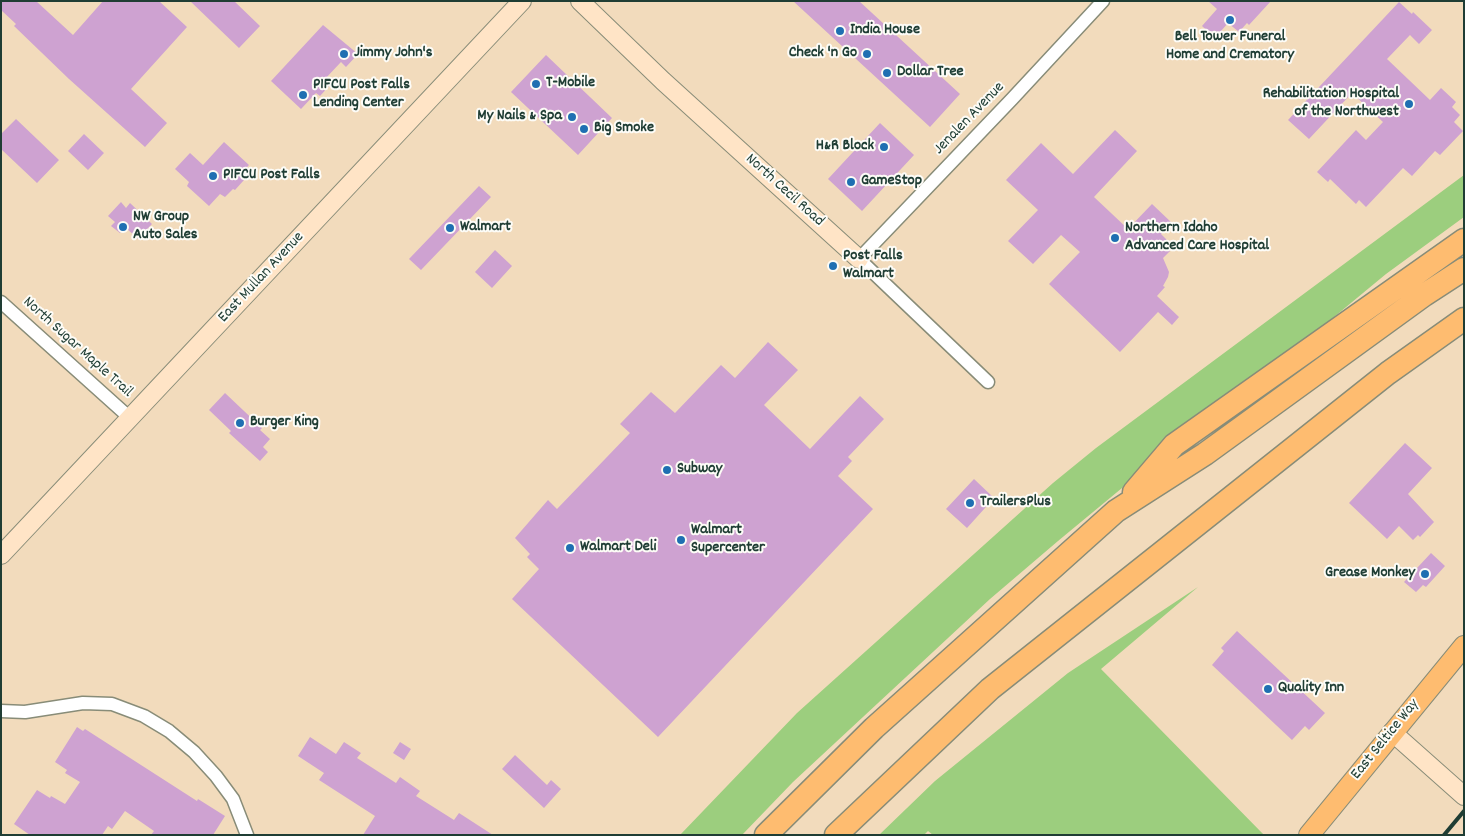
<!DOCTYPE html>
<html>
<head>
<meta charset="utf-8">
<style>
	body { margin:0 }
	#map { position:relative; width:1465px; height:836px; overflow:hidden; background:#f2dbbc; font-family:Dekko,sans-serif }
	canvas { display:block }
	.frame { position:absolute; inset:0; border:2px solid #1f3d34; pointer-events:none }
</style>
</head>
<body>
<div id="map">
<canvas width="1465" height="836"></canvas>
<div class="frame"></div>
</div>
<script>
const c = document.querySelector('canvas').getContext('2d');
c.lineJoin = 'round';
function fill(path, color) {
  c.fillStyle = color;
  c.fill(path, 'evenodd');
}
function toPath(rows) {
  const path = new Path2D();
  for (const r of rows) {
    path.moveTo(r[0], r[1]);
    for (let i = 2; i < r.length; i += 2) path.lineTo(r[i], r[i + 1]);
  }
  return path;
}
function trace(path, color, width, dash) {
  c.strokeStyle = color;
  c.lineWidth = width;
  c.lineCap = dash ? 'butt' : 'round';
  c.setLineDash(dash || []);
  c.stroke(path);
}
function label(font, color, halo, rows, align = 'center') {
  c.font = font + ' Dekko,sans-serif';
  c.lineWidth = 4;
  c.setLineDash([]);
  c.textBaseline = 'middle';
  c.strokeStyle = halo;
  c.fillStyle = color;
  for (const [text, x, y, turn = 0] of rows) {
    c.save();
    c.translate(x, y);
    c.rotate((+turn || 0) * Math.PI / 180);
    c.textAlign = isNaN(turn) ? turn : align;
    if (halo) c.strokeText(text, 0, 0);
    c.fillText(text, 0, 0);
    c.restore();
  }
}
const green = toPath([
	[1464,175,1464,217,1386,274,1288,355,1209,416,1058,541,990,599,793,782,742,835,680,835,797,713,1053,483,1096,448],
	[1198,587,1101,669,1264,835,933,835,928,831,924,835,879,835,935,781,1068,673]
]);
const building = toPath([
	[1,1,36,1,73,35,103,1,159,1,187,27,131,89,167,123,145,147,69,79,14,26,16,24,1,10],
	[190,1,234,1,260,26,239,48],
	[793,1,859,1,960,94,930,127],
	[1208,1,1271,1,1249,25,1247,23,1239,32,1228,23,1215,38,1202,26,1217,9],
	[1399,2,1412,14,1413,12,1432,30,1419,44,1410,35,1387,59,1430,100,1441,88,1456,102,1452,107,1460,115,1454,122,1463,131,1440,155,1435,151,1412,176,1403,168,1366,207,1359,200,1356,204,1330,179,1328,182,1317,172,1356,130,1366,140,1383,122,1352,93,1309,139,1288,120],
	[323,25,358,54,346,67,341,62,325,79,331,84,320,96,316,93,301,109,271,81],
	[546,55,612,118,578,155,511,92],
	[16,119,59,160,37,183,1,149,1,134],
	[880,123,914,155,862,211,828,179],
	[1115,130,1137,151,1094,197,1128,229,1152,204,1172,223,1161,234,1174,247,1163,258,1169,272,1168,277,1163,286,1165,287,1157,296,1179,317,1172,325,1158,312,1120,352,1049,284,1080,252,1061,235,1033,264,1008,241,1038,210,1006,180,1041,143,1073,174],
	[84,134,104,153,88,170,68,151],
	[224,142,249,165,243,171,246,174,242,178,244,180,235,190,233,189,225,197,220,194,209,206,187,186,189,182,175,169,190,153,203,165],
	[479,186,491,197,421,270,409,259],
	[121,202,126,208,130,203,152,224,138,239,125,227,120,233,111,226,115,222,108,216],
	[495,250,512,266,492,288,475,272],
	[768,342,798,370,764,405,810,449,860,396,884,419,848,457,852,461,838,476,873,509,658,737,512,599,539,569,527,557,530,554,515,538,548,500,557,509,630,433,620,424,651,392,675,413,721,365,735,378],
	[225,393,262,428,260,430,270,439,263,447,268,452,260,461,229,433,231,431,209,410],
	[1405,443,1432,468,1408,494,1434,522,1420,537,1418,535,1413,540,1399,526,1387,539,1349,503],
	[974,479,994,498,967,528,946,509],
	[1431,553,1445,566,1426,587,1423,585,1416,592,1404,582],
	[1237,631,1325,713,1309,730,1305,726,1292,740,1212,665,1224,651,1221,648],
	[77,727,83,731,85,729,197,801,198,799,225,816,213,835,151,835,154,831,125,811,112,829,108,826,102,835,30,835,14,824,37,790,50,798,51,796,65,804,80,782,65,773,67,770,55,762],
	[310,737,336,754,344,742,361,753,357,758,396,783,400,777,420,791,416,796,454,820,459,813,493,835,363,835,375,816,319,780,324,773,298,756],
	[400,742,411,749,404,760,393,753],
	[515,755,547,785,551,780,561,789,544,808,502,769]
]);
const street = toPath([
	[1,302,130,418],
	[988,382,859,259,1012,99,1103,1],
	[1,711,25,712,83,703,112,704,144,716,169,731,194,752,216,776,233,799,247,835]
]);
const secondary = toPath([
	[580,1,663,81,859,259],
	[1,555,522,1],
	[1392,732,1464,796]
]);
const primary = toPath([
	[1309,835,1464,646]
]);
const highway = toPath([
	[1134,492,1174,445,1464,240],
	[766,835,874,728,1116,511,1205,454,1424,295,1464,269],
	[836,835,990,689,1388,373,1464,319]
]);
const rail = toPath([
	[1444,835,1464,811]
]);
const markers = [
	[1230,20,5,"#1f6fb2"],
	[840,31,5,"#1f6fb2"],
	[344,54,5,"#1f6fb2"],
	[867,54,5,"#1f6fb2"],
	[887,73,5,"#1f6fb2"],
	[536,84,5,"#1f6fb2"],
	[303,95,5,"#1f6fb2"],
	[1409,104,5,"#1f6fb2"],
	[572,117,5,"#1f6fb2"],
	[584,129,5,"#1f6fb2"],
	[884,147,5,"#1f6fb2"],
	[213,176,5,"#1f6fb2"],
	[851,182,5,"#1f6fb2"],
	[123,227,5,"#1f6fb2"],
	[450,228,5,"#1f6fb2"],
	[1115,238,5,"#1f6fb2"],
	[833,266,5,"#1f6fb2"],
	[240,423,5,"#1f6fb2"],
	[667,470,5,"#1f6fb2"],
	[970,503,5,"#1f6fb2"],
	[681,540,5,"#1f6fb2"],
	[570,548,5,"#1f6fb2"],
	[1425,574,5,"#1f6fb2"],
	[1268,689,5,"#1f6fb2"]
];
const poiNames = [
	["India House",850,31],
	["Bell Tower Funeral",1230,38,"center"],
	["Home and Crematory",1230,56,"center"],
	["Jimmy John's",354,54],
	["Check 'n Go",857,54,"right"],
	["Dollar Tree",897,73],
	["T-Mobile",546,84],
	["P1FCU Post Falls",313,86],
	["Lending Center",313,104],
	["Rehabilitation Hospital",1399,95,"right"],
	["of the Northwest",1399,113,"right"],
	["My Nails & Spa",562,117,"right"],
	["Big Smoke",594,129],
	["H&R Block",874,147,"right"],
	["P1FCU Post Falls",223,176],
	["GameStop",861,182],
	["NW Group",133,218],
	["Auto Sales",133,236],
	["Walmart",460,228],
	["Northern Idaho",1125,229],
	["Advanced Care Hospital",1125,247],
	["Post Falls",843,257],
	["Walmart",843,275],
	["Burger King",250,423],
	["Subway",677,470],
	["TrailersPlus",980,503],
	["Walmart",691,531],
	["Supercenter",691,549],
	["Walmart Deli",580,548],
	["Grease Monkey",1415,574,"right"],
	["Quality Inn",1278,689]
];
const streetNames = [
	["Jenalen Avenue",970,119,-46],
	["North Cecil Road",784,191,42],
	["East Mullan Avenue",262,278,-47],
	["North Sugar Maple Trail",77,348,42],
	["East Seltice Way",1386,740,-51]
];
fill(green, '#9cce7e');
fill(building, '#cea2d1');
trace(street, '#888c78', 15);
trace(secondary, '#888c78', 20);
trace(primary, '#888c78', 22);
trace(highway, '#888c78', 25);
trace(street, '#fff', 12);
trace(secondary, '#ffe4c6', 18);
trace(primary, '#febc70', 20);
trace(highway, '#febc70', 22);
trace(rail, '#1f3d34', 4);
for (const [x, y, r, color] of markers) {
  const dot = new Path2D();
  dot.arc(x, y, r, 0, 2 * Math.PI);
  c.fillStyle = color;
  c.fill(dot);
  trace(dot, '#fdfcf7', 2);
}
label('bold 16px', '#1f3d34', '#fdfcf7', poiNames, 'left');
label('16px', '#1f3d34', '#fdfcf7', streetNames);
</script>
</body>
</html>
